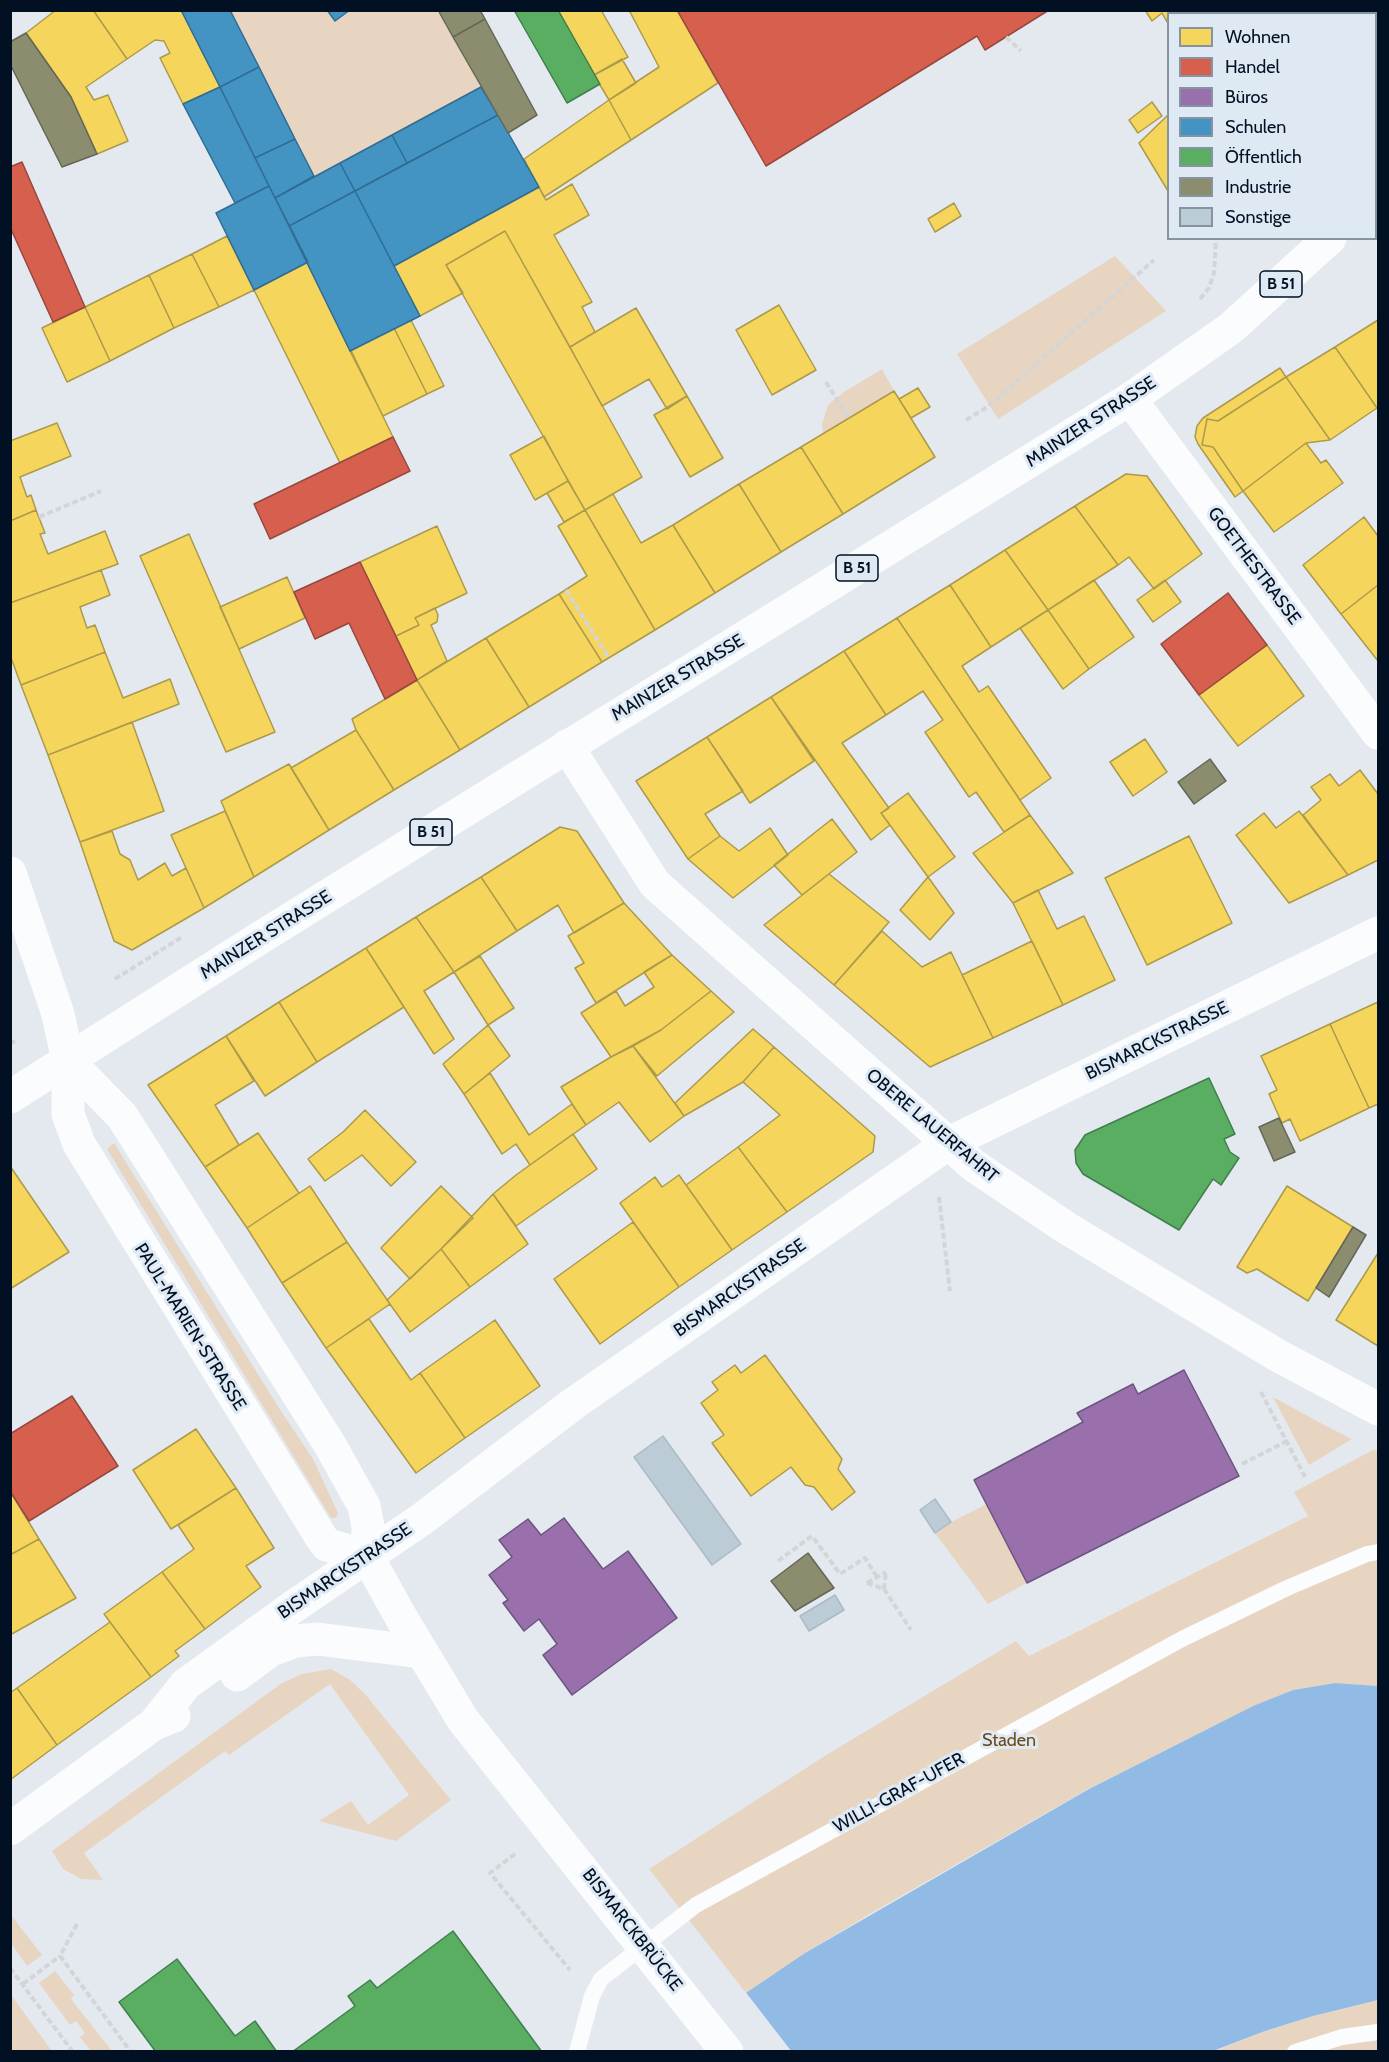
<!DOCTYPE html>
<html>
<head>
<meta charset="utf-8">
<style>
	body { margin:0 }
	#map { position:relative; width:1389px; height:2062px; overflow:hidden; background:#e4e9ef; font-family:Cabin,sans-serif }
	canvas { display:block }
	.frame { position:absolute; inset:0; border:12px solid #011123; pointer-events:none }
	.legend { position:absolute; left:1167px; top:12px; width:210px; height:228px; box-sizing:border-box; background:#dfe9f4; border:2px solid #8693a0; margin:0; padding:8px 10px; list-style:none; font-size:18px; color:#011123 }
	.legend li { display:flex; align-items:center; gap:12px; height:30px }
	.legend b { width:30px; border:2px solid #8693a0 }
</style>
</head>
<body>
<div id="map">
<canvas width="1389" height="2062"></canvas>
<div class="frame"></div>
<ul class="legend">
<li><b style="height:16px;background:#f6d55c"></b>Wohnen</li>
<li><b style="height:16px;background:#d6604d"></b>Handel</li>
<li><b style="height:16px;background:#9970ab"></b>Büros</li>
<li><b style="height:16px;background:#4393c3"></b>Schulen</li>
<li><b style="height:16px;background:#5aae61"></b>Öffentlich</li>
<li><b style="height:16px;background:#8c8c6e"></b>Industrie</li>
<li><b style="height:16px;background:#bbccd6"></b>Sonstige</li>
</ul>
</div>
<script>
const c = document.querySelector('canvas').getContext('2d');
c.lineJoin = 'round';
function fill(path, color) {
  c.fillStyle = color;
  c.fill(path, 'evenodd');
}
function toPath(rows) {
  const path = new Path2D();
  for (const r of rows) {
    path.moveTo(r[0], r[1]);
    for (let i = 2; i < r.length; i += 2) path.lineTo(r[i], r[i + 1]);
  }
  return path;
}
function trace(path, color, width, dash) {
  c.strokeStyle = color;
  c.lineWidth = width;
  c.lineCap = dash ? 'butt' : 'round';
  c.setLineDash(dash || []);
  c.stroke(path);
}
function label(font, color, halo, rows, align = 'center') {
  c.font = font + ' Cabin,sans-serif';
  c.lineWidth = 6;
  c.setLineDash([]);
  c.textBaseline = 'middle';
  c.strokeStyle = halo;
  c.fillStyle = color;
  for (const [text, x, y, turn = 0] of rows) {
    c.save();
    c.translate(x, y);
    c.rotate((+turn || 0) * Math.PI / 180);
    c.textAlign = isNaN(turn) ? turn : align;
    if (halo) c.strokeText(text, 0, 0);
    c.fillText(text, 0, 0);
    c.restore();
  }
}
const green = toPath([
	[230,11,327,11,335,21,350,11,438,11,481,87,314,176],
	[1115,256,1166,311,998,419,957,354],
	[882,369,894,391,823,434,822,424,828,405,844,392],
	[114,1143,279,1408,313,1459,338,1513,336,1518,331,1518,107,1149],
	[1273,1397,1328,1427,1352,1439,1309,1465],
	[1373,1450,1378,1451,1378,1686,1335,1683,1293,1690,1253,1706,1088,1789,873,1912,805,1953,746,1993,649,1869,828,1754,1016,1641,1029,1656,1308,1516,1294,1492],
	[987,1504,1027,1583,988,1604,935,1533,951,1522],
	[331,1669,350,1680,365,1694,451,1800,396,1841,319,1821,351,1801,368,1825,409,1795,330,1684,229,1755,225,1751,84,1853,103,1880,81,1879,63,1869,52,1851,282,1683,302,1674],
	[10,1914,42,1955,27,1966,11,1943],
	[55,1971,74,1995,71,1999,112,2051,91,2051,80,2037,85,2033,76,2021,70,2025,39,1983],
	[10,1995,11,1995,52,2051,11,2051],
	[1378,2000,1378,2051,1213,2052,1265,2031,1313,2016]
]);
const water = toPath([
	[1335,1683,1378,1686,1378,2000,1313,2016,1265,2031,1213,2051,674,2052,737,1999,805,1953,1089,1789,1253,1706,1293,1690]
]);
const pier = toPath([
	[744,1990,792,2052,671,2052,678,2044]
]);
const homes = toPath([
	[56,10,93,10,127,59,86,87,94,100,108,95,128,141,97,154,71,97,26,33,56,10],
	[93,10,181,10,220,87,183,104,160,58,170,53,164,41,155,40,127,59,93,10],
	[558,10,601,10,628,57,594,75,558,10],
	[629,10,677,10,718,83,631,140,609,100,659,67,629,10],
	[1145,10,1184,10,1179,14,1168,14,1167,22,1162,13,1152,21,1145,10],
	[1276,10,1377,10,1378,38,1376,41,1376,14,1278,14,1276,10],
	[622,59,636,83,609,100,594,75,622,59],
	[609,100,631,140,544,197,524,159,609,100],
	[1152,102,1162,116,1138,133,1129,120,1152,102],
	[1168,115,1168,191,1139,143,1168,115],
	[572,184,589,215,554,235,592,302,582,307,595,332,570,347,505,231,446,265,463,293,420,316,394,266,539,187,546,200,572,184],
	[954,203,961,216,935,232,928,219,954,203],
	[505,231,642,477,585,510,446,265,505,231],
	[227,236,254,290,219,307,192,254,227,236],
	[192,254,219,307,174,328,149,275,192,254],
	[308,262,393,437,340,463,254,290,308,262],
	[149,275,174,328,110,361,85,307,149,275],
	[779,305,816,370,772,395,736,330,779,305],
	[85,307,110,361,67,382,42,328,85,307],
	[636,308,687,396,667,409,649,379,602,406,570,347,636,308],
	[411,320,444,386,427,394,394,328,411,320],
	[1378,320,1378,407,1377,408,1335,347,1378,320],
	[394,328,427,394,383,416,350,351,394,328],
	[1335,347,1377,408,1330,440,1286,377,1335,347],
	[1280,368,1286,377,1218,421,1207,419,1202,445,1213,447,1243,491,1235,497,1198,444,1195,437,1197,426,1203,418,1280,368],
	[1286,377,1330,440,1306,443,1243,491,1213,447,1202,445,1207,419,1218,421,1286,377],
	[918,388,930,407,911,418,899,399,918,388],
	[894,391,935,457,843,514,801,447,894,391],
	[687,396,723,458,690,477,654,415,687,396],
	[57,423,71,456,20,477,27,497,31,495,36,510,10,521,10,441,57,423],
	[544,436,568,481,535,500,510,455,544,436],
	[1306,443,1321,463,1326,460,1343,483,1274,532,1243,491,1306,443],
	[801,447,843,514,781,552,739,484,801,447],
	[1126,474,1147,476,1202,554,1154,589,1129,557,1118,565,1075,506,1126,474],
	[568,481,585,510,564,522,547,493,568,481],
	[739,484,781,552,715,593,673,525,739,484],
	[613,494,641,543,673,525,715,593,655,630,585,510,613,494],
	[1075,506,1118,565,1048,610,1005,550,1075,506],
	[36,510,45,533,40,534,48,554,105,531,118,564,10,603,10,521,36,510],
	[585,510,655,630,602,662,559,594,587,576,558,526,585,510],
	[1364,517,1378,536,1378,585,1341,614,1303,565,1364,517],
	[437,526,467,593,415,618,419,625,396,636,360,562,437,526],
	[189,534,275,732,226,752,140,556,189,534],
	[1005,550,1048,610,991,647,950,585,1005,550],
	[101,570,110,595,80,607,87,628,95,625,105,652,21,685,10,655,10,603,101,570],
	[287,577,305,618,239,649,220,607,287,577],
	[1094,580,1134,637,1089,669,1048,610,1094,580],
	[1165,580,1181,602,1153,622,1137,600,1165,580],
	[950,585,991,647,962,666,979,692,988,686,1051,778,1020,800,897,618,950,585],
	[1378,585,1378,661,1341,614,1378,585],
	[559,594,602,662,529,707,486,638,559,594],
	[435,608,438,615,437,622,431,625,447,661,417,680,396,636,419,625,415,618,435,608],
	[1048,610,1089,669,1063,689,1020,628,1048,610],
	[897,618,1030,815,1004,832,976,792,969,797,925,732,943,720,923,691,886,715,844,651,897,618],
	[486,638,529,707,460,750,417,680,486,638],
	[1267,645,1304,696,1238,746,1199,695,1267,645],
	[844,651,886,715,842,743,889,808,881,813,890,825,871,840,771,697,844,651],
	[105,652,123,698,170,679,179,704,48,755,21,685,105,652],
	[417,680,460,750,394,790,356,730,352,719,417,680],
	[771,697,814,761,750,803,707,737,771,697],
	[132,722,164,811,80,842,48,755,132,722],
	[356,730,394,790,329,830,291,768,356,730],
	[707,737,743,791,705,814,720,836,688,859,636,781,707,737],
	[1145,739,1167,772,1133,796,1110,762,1145,739],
	[289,764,329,830,254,877,221,801,289,764],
	[1360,770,1378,794,1378,860,1348,875,1303,815,1321,800,1311,787,1330,774,1339,786,1360,770],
	[908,793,955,857,928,877,881,813,908,793],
	[225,811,254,877,204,908,171,835,225,811],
	[1299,811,1348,875,1289,903,1236,835,1264,813,1276,828,1299,811],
	[1030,815,1073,873,1013,903,973,853,1030,815],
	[832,819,857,852,802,895,774,865,832,819],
	[560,827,577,831,624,903,574,933,558,905,517,931,481,877,560,827],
	[770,828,788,855,733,898,688,859,720,836,739,851,770,828],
	[112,831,120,854,130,860,138,880,165,863,172,876,186,868,204,908,132,950,114,941,80,842,112,831],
	[1189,836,1232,923,1147,965,1105,878,1189,836],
	[829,874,889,922,834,985,764,925,829,874],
	[481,877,517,931,454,972,416,917,481,877],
	[928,877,954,913,930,940,900,910,928,877],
	[1038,890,1057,929,1084,916,1115,980,1063,1005,1013,903,1038,890],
	[624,903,672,955,596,1003,575,968,584,963,568,936,624,903],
	[416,917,454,972,424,991,454,1039,434,1054,366,948,416,917],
	[882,931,922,967,951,952,993,1038,930,1067,834,985,882,931],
	[1032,941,1063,1005,993,1038,962,975,1032,941],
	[366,948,404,1007,317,1062,279,1002,366,948],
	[672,955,711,991,661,1030,611,1057,581,1013,616,991,625,1006,654,987,644,972,672,955],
	[480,956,514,1008,488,1025,454,972,480,956],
	[711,991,734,1012,657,1076,633,1046,661,1030,711,991],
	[279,1002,317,1062,265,1096,226,1036,279,1002],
	[1378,1002,1378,1104,1369,1108,1330,1024,1378,1002],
	[1330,1024,1369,1108,1300,1141,1290,1119,1282,1123,1269,1094,1277,1090,1261,1056,1330,1024],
	[488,1025,510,1056,464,1094,443,1064,488,1025],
	[753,1029,774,1047,743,1082,684,1116,675,1103,753,1029],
	[226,1036,254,1081,215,1105,239,1145,205,1167,148,1085,226,1036],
	[633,1046,684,1116,650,1142,619,1102,586,1125,561,1087,611,1057,633,1046],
	[774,1047,875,1136,873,1152,787,1212,738,1147,780,1115,743,1082,774,1047],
	[490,1073,529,1135,572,1104,586,1125,530,1165,516,1144,502,1154,464,1094,490,1073],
	[365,1110,416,1162,391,1186,362,1155,325,1181,308,1159,343,1132,365,1110],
	[258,1133,299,1193,247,1228,205,1167,258,1133],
	[573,1134,597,1169,516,1226,493,1194,516,1175,573,1134],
	[738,1147,787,1212,732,1250,686,1185,738,1147],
	[10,1166,69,1252,10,1289,10,1166],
	[679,1175,732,1250,679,1287,620,1203,655,1177,662,1187,679,1175],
	[310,1186,347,1242,282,1283,247,1228,310,1186],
	[441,1186,473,1218,410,1279,381,1248,441,1186],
	[1287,1186,1353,1227,1308,1301,1257,1269,1247,1273,1237,1267,1287,1186],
	[493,1194,528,1244,470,1287,441,1249,493,1194],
	[633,1222,679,1287,600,1344,554,1279,633,1222],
	[347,1242,390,1304,326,1348,282,1283,347,1242],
	[441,1249,470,1287,410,1332,387,1300,441,1249],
	[1378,1253,1378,1346,1336,1320,1378,1253],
	[369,1319,411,1380,420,1373,465,1438,416,1473,326,1348,369,1319],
	[495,1320,540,1386,465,1438,420,1373,495,1320],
	[765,1355,842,1459,838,1469,855,1492,832,1510,814,1487,805,1485,791,1467,751,1496,712,1443,724,1435,701,1403,718,1390,712,1382,735,1365,741,1373,765,1355],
	[196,1429,236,1488,171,1529,133,1470,196,1429],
	[236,1488,274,1548,246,1566,261,1587,205,1629,162,1572,194,1549,178,1525,236,1488],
	[10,1491,39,1539,10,1555,10,1491],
	[39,1539,76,1598,10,1635,10,1555,39,1539],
	[162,1572,205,1629,175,1651,179,1656,151,1677,104,1614,162,1572],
	[110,1622,151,1677,57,1745,17,1688,110,1622],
	[17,1688,57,1745,10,1780,10,1693,17,1688]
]);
const shops = toPath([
	[677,10,1049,10,985,50,977,36,766,166,677,10],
	[22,162,85,307,53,322,10,227,10,167,22,162],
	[393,437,410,471,270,539,254,504,393,437],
	[360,562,417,680,385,699,349,623,315,639,294,592,360,562],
	[1228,593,1267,645,1199,695,1161,644,1228,593],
	[72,1396,118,1466,29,1521,10,1491,10,1434,72,1396]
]);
const offices = toPath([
	[1184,1370,1239,1476,1027,1583,974,1480,1083,1422,1077,1413,1133,1384,1138,1394,1184,1370],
	[564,1518,603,1569,628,1551,677,1618,572,1695,543,1655,557,1644,539,1619,524,1631,503,1603,508,1600,489,1575,512,1557,499,1540,528,1519,541,1535,564,1518]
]);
const schools = toPath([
	[181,10,230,10,259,67,220,87,181,10],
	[327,10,350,10,335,21,327,10],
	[259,67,295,139,255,158,220,87,259,67],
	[220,87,269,186,235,203,183,104,220,87],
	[481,87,498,115,407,163,392,135,481,87],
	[498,115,539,187,394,266,355,191,498,115],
	[392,135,407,163,355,191,340,163,392,135],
	[295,139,314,176,275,198,255,158,295,139],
	[340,163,355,191,289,226,275,198,340,163],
	[269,186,308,262,254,290,216,213,269,186],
	[355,191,420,316,350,351,289,226,355,191]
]);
const public = toPath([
	[514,10,558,10,600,84,567,103,514,10],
	[1209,1078,1235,1134,1224,1139,1230,1152,1239,1158,1221,1185,1213,1179,1179,1230,1083,1174,1076,1163,1075,1150,1085,1135,1209,1078],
	[453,1931,542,2052,292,2052,355,2006,348,1996,370,1980,377,1988,453,1931],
	[177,1959,235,2036,255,2021,277,2052,156,2052,119,2002,177,1959]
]);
const industry = toPath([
	[438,10,480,10,485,19,453,37,438,10],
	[485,19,537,115,508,133,453,37,485,19],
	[26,33,71,97,97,154,62,167,10,64,10,42,26,33],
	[1210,759,1226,781,1194,804,1178,782,1210,759],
	[1279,1118,1295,1152,1274,1161,1259,1127,1279,1118],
	[1353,1227,1366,1235,1329,1297,1316,1288,1353,1227],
	[808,1553,834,1588,795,1611,771,1581,808,1553]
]);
const building = toPath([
	[663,1436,741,1544,712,1565,634,1457,663,1436],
	[935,1499,951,1522,935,1533,920,1510,935,1499],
	[835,1595,844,1610,809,1631,800,1616,835,1595]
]);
const path = toPath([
	[1006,37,1021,51],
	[1376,88,1378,85],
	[1200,299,1209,288,1214,273,1216,238],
	[826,382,849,418],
	[966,420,989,406,1154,260],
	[39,517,101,491],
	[566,590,609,658],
	[115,979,182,937],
	[10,1043,15,1041],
	[939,1197,950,1291],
	[1261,1392,1305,1477],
	[1242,1464,1287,1441],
	[778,1561,812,1536,840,1574,865,1558,877,1577],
	[867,1583,884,1589,886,1572],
	[867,1583,886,1572],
	[884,1589,911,1630],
	[515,1854,490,1873,570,1970],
	[77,1924,60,1956,131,2052],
	[10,1968,73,2052],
	[23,1984,60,1956]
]);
const lane = toPath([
	[577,2052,592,1996,601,1979,696,1905,1182,1639,1287,1588,1367,1554,1378,1552],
	[1295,2052,1342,2037,1378,2032]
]);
const street = toPath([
	[1130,399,1378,733],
	[567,746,655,884,973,1165,1065,1227,1227,1325,1277,1355,1378,1409],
	[237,1675,271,1650,295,1641,318,1639,421,1652],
	[154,1724,186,1684,287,1611,422,1519,573,1404,949,1143,1378,933],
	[10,1829,154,1724,174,1716]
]);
const secondary = toPath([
	[10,873,58,1014,68,1061,68,1114,79,1144,321,1537,327,1545,367,1556],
	[68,1061,122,1116,330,1445,364,1506,368,1527,367,1556,402,1619,463,1720,727,2052]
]);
const primary = toPath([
	[1376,197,1378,194],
	[10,1097,255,941,546,760,1130,399,1231,328,1330,238]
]);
const shields = [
	[1281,284,42],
	[857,568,42],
	[431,832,42]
];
const shieldNames = [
	["B 51",1281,284],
	["B 51",857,568],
	["B 51",431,832]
];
const streetNames = [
	["MAINZER STRASSE",1091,422,-33],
	["GOETHESTRASSE",1254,566,53],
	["MAINZER STRASSE",678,678,-31],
	["MAINZER STRASSE",266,935,-32],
	["BISMARCKSTRASSE",1157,1041,-26],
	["OBERE LAUERFAHRT",932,1126,40],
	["BISMARCKSTRASSE",740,1288,-35],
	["PAUL-MARIEN-STRASSE",190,1327,58],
	["BISMARCKSTRASSE",345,1571,-34],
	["WILLI-GRAF-UFER",899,1793,-29],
	["BISMARCKBRÜCKE",632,1930,52]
];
const parkNames = [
	["Staden",1009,1741]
];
fill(green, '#e7d5c1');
fill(water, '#91bbe5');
fill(pier, '#e4e9ef');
fill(homes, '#f6d55c');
trace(homes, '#ac9a4b', 1.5);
fill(shops, '#d6604d');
trace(shops, '#964840', 1.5);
fill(offices, '#9970ab');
trace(offices, '#6b5482', 1.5);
fill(schools, '#4393c3');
trace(schools, '#2f6c93', 1.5);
fill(public, '#5aae61');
trace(public, '#3f7f4e', 1.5);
fill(industry, '#8c8c6e');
trace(industry, '#626758', 1.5);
fill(building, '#bbccd6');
trace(building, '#aabbc5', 1.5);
trace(path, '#d3d5d7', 4, [6, 3]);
trace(lane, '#fbfcfd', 16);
trace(street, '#fbfcfd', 33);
trace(secondary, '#fbfcfd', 33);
trace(primary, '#fbfcfd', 33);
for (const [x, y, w] of shields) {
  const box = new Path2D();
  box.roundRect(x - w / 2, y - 13, w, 26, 4.5);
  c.fillStyle = '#dfe9f4';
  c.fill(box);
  trace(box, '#011123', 1.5);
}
label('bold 16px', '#011123', null, shieldNames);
label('18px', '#011123', '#dfe9f4', streetNames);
label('18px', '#6e4918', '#dfe9f4', parkNames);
</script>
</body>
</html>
